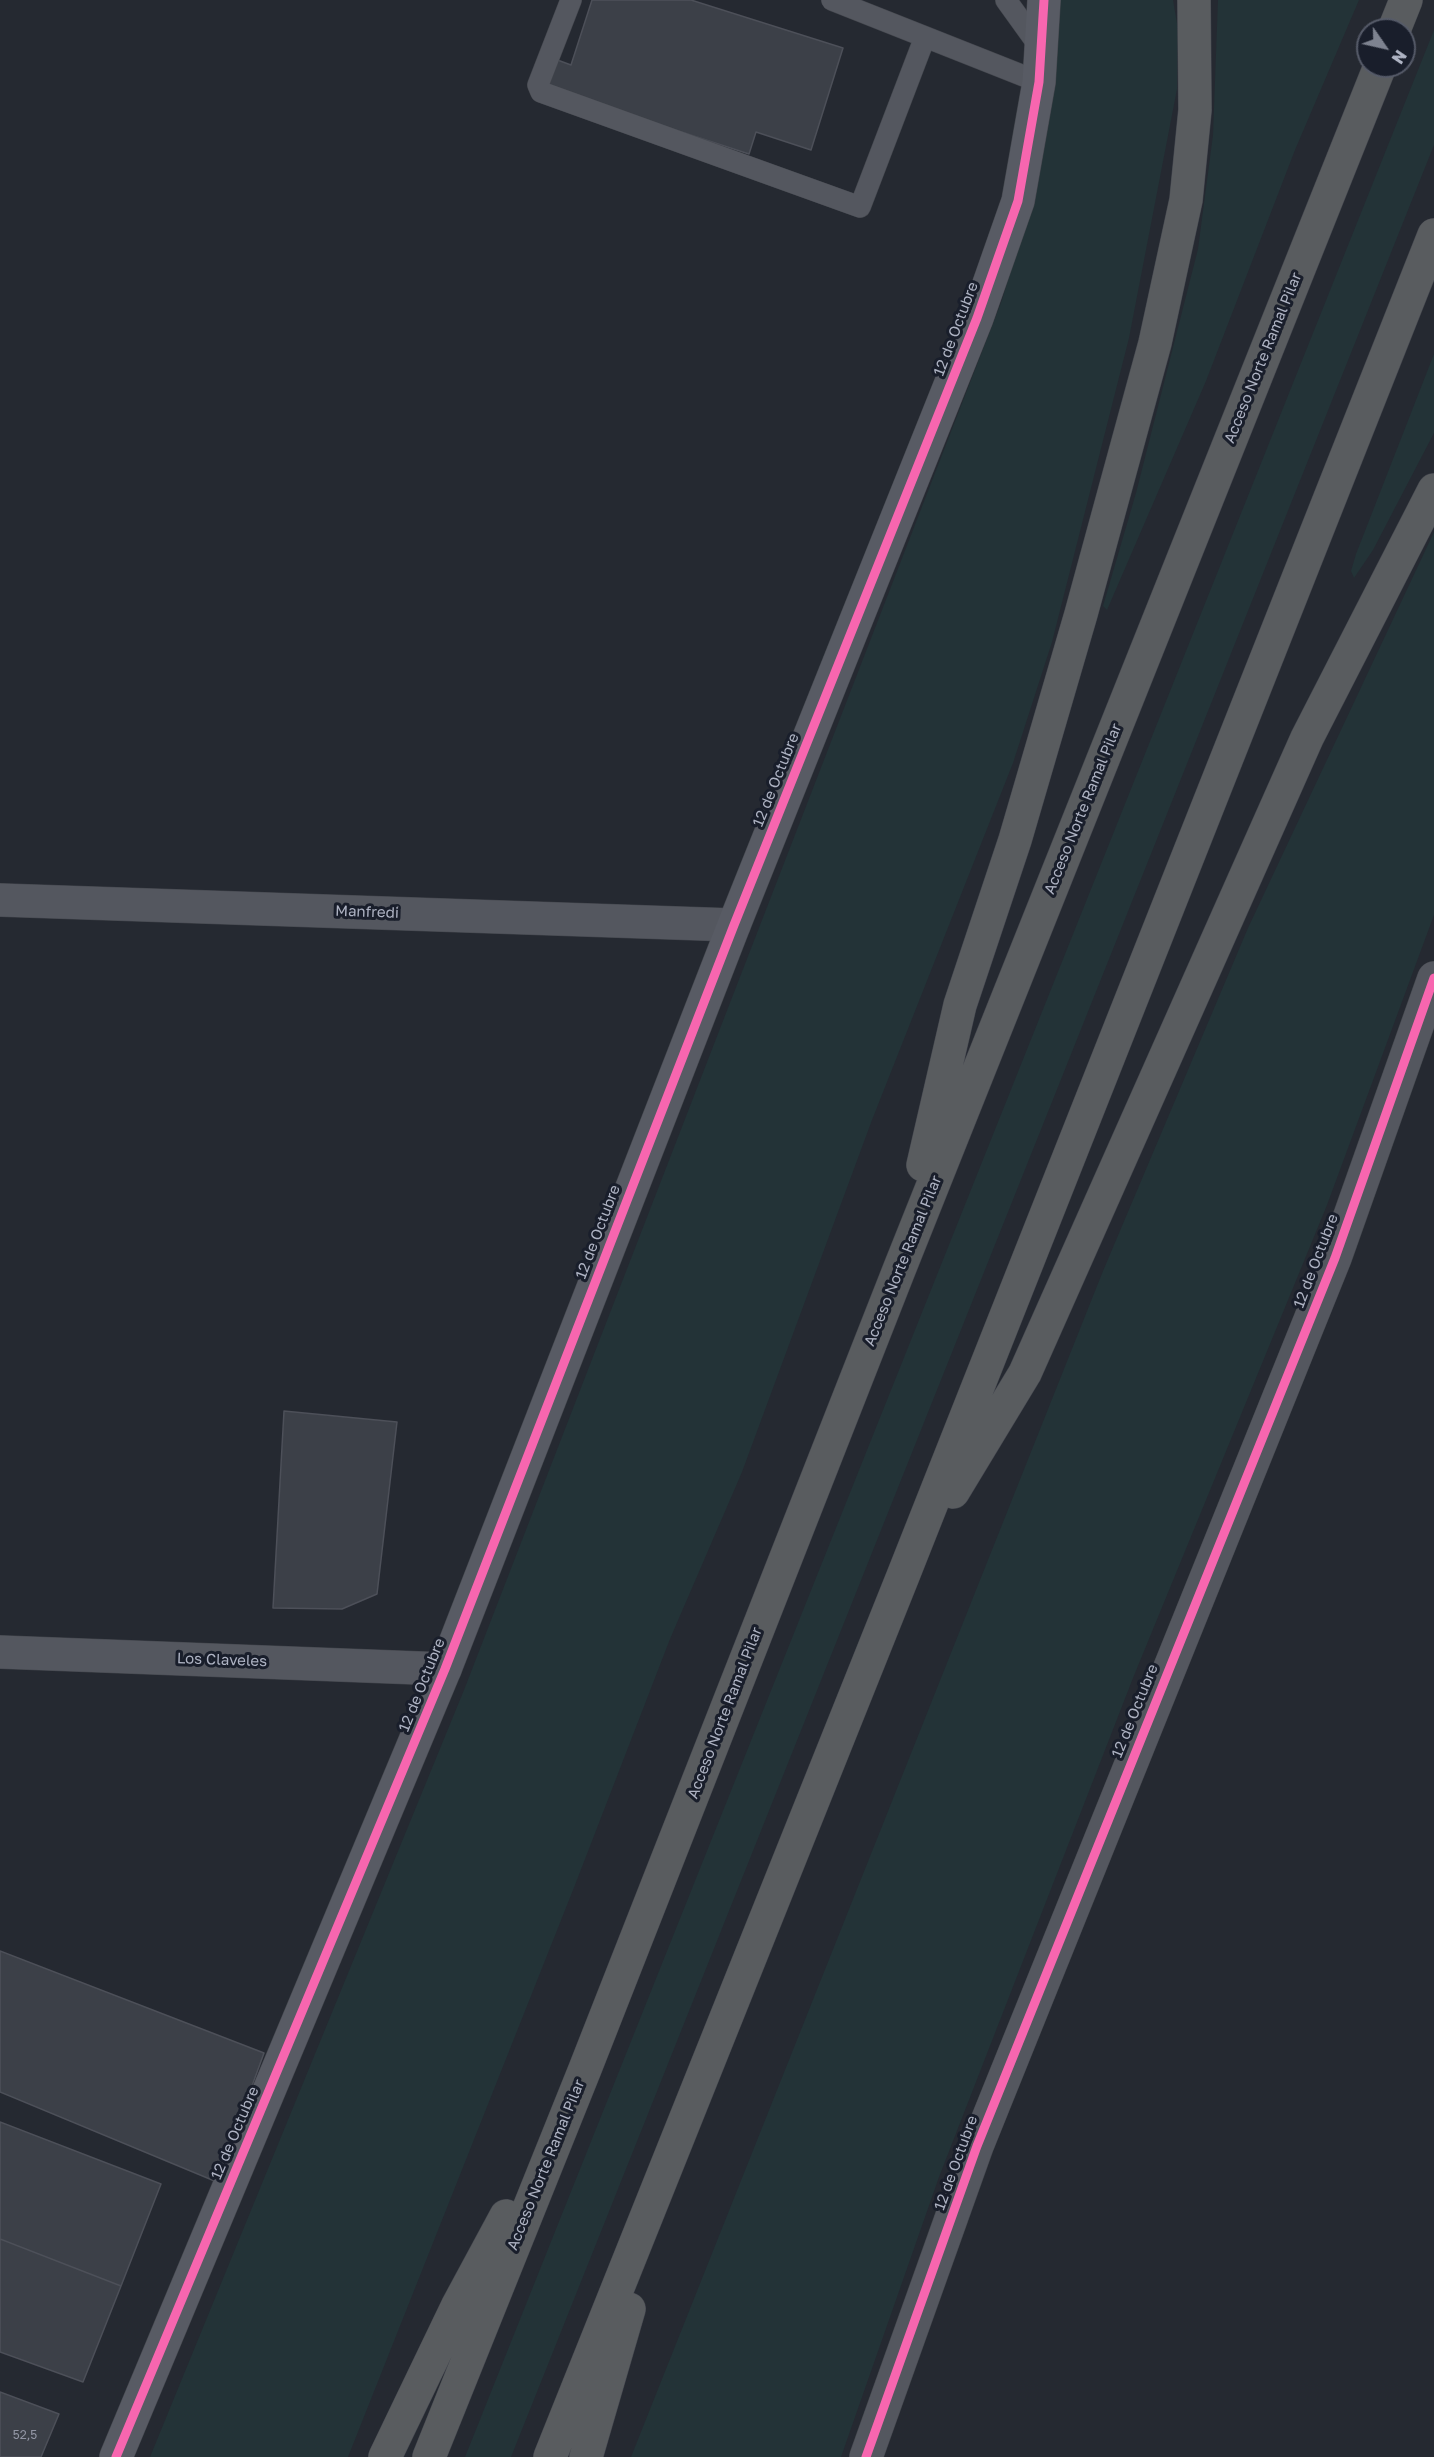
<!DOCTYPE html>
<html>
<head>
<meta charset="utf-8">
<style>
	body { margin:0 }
	#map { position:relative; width:1434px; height:2457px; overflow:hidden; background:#252931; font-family:"Golos Text",sans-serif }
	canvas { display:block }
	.north { position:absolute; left:1356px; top:18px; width:60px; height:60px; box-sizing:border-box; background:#191e2b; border:2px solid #555a68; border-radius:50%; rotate:124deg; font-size:16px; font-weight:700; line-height:24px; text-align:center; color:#aeb3c3 }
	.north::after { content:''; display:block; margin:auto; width:21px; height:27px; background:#7e8390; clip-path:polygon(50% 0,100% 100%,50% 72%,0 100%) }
</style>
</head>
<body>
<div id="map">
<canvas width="1434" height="2457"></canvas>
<div class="north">N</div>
</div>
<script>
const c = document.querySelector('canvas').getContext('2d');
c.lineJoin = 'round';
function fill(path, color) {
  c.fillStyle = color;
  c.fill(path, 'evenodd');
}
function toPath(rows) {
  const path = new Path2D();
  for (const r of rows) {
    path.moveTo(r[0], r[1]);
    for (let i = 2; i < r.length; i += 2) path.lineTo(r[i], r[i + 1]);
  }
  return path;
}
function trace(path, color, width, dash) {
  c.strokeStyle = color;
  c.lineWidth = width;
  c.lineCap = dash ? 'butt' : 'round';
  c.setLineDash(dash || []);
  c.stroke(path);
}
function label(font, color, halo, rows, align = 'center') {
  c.font = font + ' "Golos Text",sans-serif';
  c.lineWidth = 6;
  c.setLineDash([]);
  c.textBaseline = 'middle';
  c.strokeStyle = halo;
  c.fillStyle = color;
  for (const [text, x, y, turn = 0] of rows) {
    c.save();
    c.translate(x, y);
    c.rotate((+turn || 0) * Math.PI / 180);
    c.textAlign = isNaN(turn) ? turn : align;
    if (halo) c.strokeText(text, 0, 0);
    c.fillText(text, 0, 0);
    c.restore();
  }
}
const green = toPath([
	[1057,0,1173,0,1178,29,1177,89,1129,338,1052,642,1013,763,872,1120,742,1472,670,1639,575,1885,348,2457,150,2457,464,1690,1002,300,1028,214],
	[1218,0,1359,0,1295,150,1206,381,1107,610,1103,606,1136,493,1198,249,1213,135],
	[1434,30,1434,145,511,2457,465,2457],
	[1434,354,1434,433,1373,550,1354,578,1351,571,1356,554],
	[1434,532,1434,915,1327,1205,1133,1678,939,2177,841,2457,631,2457,1103,1271,1248,928]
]);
const building = toPath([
	[592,0,691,0,843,48,811,150,756,132,749,154,543,87,552,58,571,65,592,0],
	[284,1411,397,1422,377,1594,342,1609,273,1608,284,1411],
	[0,1951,264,2053,217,2182,0,2092,0,1951],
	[0,2122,161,2184,121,2286,0,2239,0,2122],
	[0,2239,121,2286,83,2382,0,2352,0,2239],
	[0,2392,59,2414,41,2457,0,2457,0,2392]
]);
const lane = toPath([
	[571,0,538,85,541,92,860,207,925,37],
	[832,0,1039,82],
	[1006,0,1042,50]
]);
const street = toPath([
	[0,900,734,925],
	[0,1652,445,1669],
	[866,2457,977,2146,1335,1258,1434,978]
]);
const secondary = toPath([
	[116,2457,445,1669,734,925,977,318,1018,201,1039,82,1044,0]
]);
const highway = toPath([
	[1394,30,1406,0],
	[923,1165,960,1005,1015,840,1081,614,1155,343,1186,200,1195,110,1194,0],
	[953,1492,1025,1373,1307,738,1434,490],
	[385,2457,458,2305,506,2216],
	[429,2457,585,2069,899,1270,1380,66],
	[550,2457,903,1576,1434,235],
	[586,2457,629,2309]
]);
const cycleway = toPath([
	[116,2457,445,1669,734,925,977,318,1018,201,1039,82,1044,0],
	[866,2457,977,2146,1335,1258,1434,978]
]);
const numberNames = [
	["52,5",25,2435]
];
const streetNames = [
	["12 de Octubre",956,329,-69],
	["Acceso Norte Ramal Pilar",1263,358,-68],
	["12 de Octubre",776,780,-68],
	["Acceso Norte Ramal Pilar",1083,809,-68],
	["Manfredi",367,912,2],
	["12 de Octubre",598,1232,-69],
	["Acceso Norte Ramal Pilar",903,1261,-68],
	["12 de Octubre",1316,1261,-69],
	["Los Claveles",222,1660,2],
	["12 de Octubre",422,1685,-68],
	["12 de Octubre",1135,1711,-68],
	["Acceso Norte Ramal Pilar",725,1713,-69],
	["12 de Octubre",235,2133,-67],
	["12 de Octubre",956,2163,-70],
	["Acceso Norte Ramal Pilar",546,2165,-68]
];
fill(green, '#233337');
fill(building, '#3c4048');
trace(building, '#4d5059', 1.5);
trace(lane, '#42454c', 22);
trace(street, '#42454c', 34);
trace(secondary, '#42454c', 34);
trace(highway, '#42454d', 34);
trace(lane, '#54575f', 21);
trace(street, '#54575f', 33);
trace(secondary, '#585b64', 33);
trace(highway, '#595c5f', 33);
trace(cycleway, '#f766af', 9);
label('12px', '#9296a4', null, numberNames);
label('15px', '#aeb3c3', '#191e2b', streetNames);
</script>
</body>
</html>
